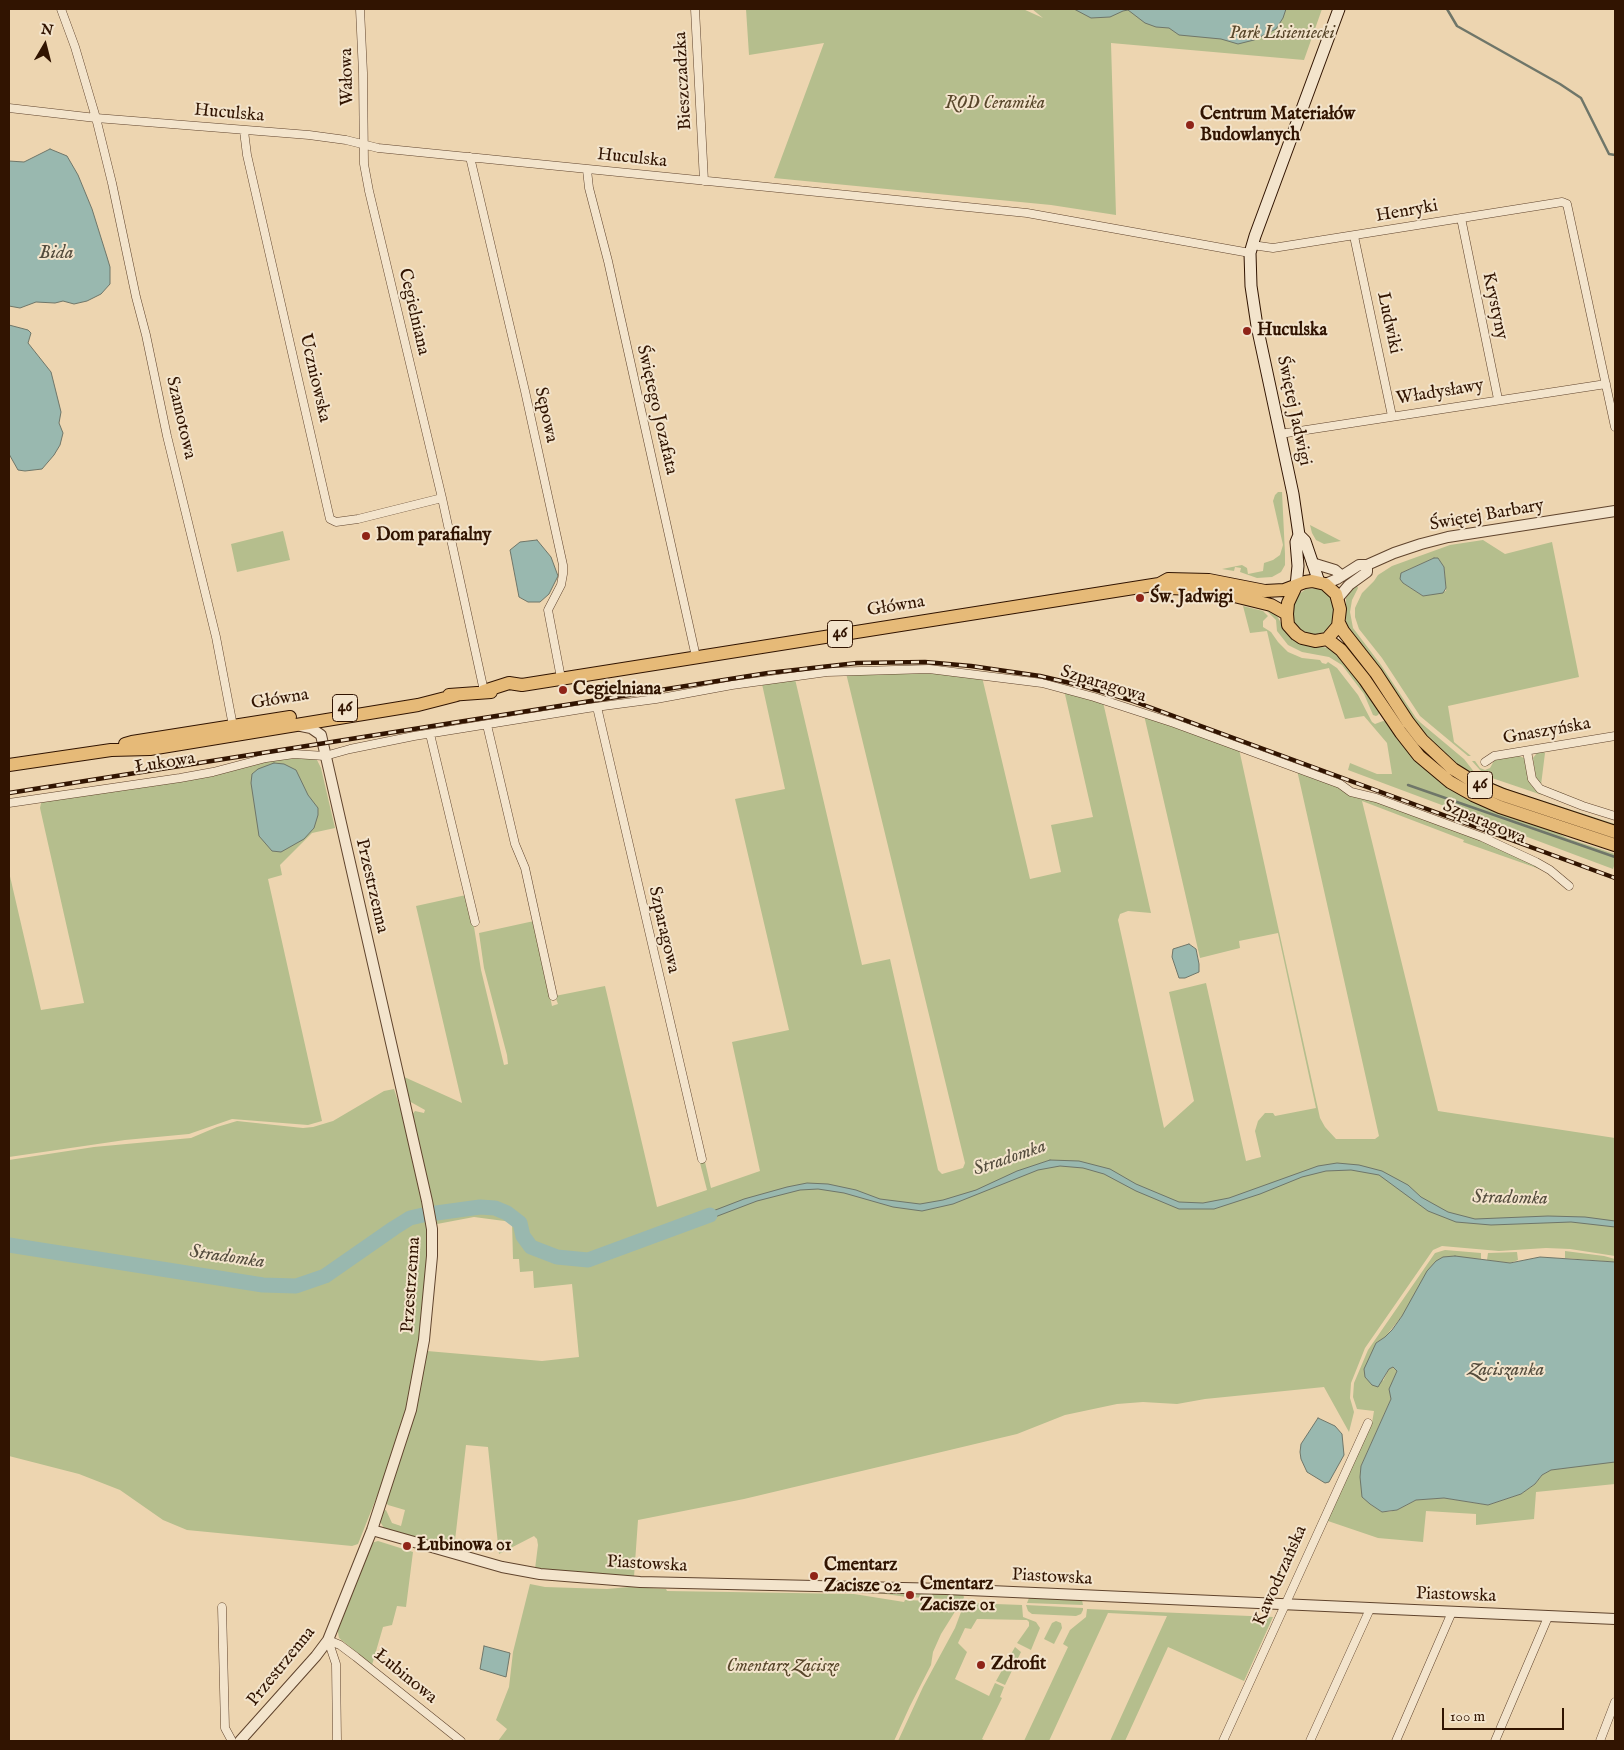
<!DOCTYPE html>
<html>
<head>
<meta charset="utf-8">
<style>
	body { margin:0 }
	#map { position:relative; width:1624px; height:1750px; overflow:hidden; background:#edd5b0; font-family:"IM FELL English",serif }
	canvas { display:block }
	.frame { position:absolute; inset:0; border:10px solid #311401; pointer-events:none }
	.north { position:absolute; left:20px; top:20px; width:50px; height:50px; -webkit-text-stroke:4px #f3e4cc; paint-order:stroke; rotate:8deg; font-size:14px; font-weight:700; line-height:20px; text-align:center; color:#311401 }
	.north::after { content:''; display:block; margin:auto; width:18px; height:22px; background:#311401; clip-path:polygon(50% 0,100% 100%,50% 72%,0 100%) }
	.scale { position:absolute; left:1442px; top:1708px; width:122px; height:22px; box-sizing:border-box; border:2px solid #311401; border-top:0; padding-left:6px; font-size:15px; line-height:18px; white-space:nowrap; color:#311401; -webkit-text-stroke:4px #f3e4cc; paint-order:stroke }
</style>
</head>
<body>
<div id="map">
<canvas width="1624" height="1750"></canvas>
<div class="frame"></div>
<div class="north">N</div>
<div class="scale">100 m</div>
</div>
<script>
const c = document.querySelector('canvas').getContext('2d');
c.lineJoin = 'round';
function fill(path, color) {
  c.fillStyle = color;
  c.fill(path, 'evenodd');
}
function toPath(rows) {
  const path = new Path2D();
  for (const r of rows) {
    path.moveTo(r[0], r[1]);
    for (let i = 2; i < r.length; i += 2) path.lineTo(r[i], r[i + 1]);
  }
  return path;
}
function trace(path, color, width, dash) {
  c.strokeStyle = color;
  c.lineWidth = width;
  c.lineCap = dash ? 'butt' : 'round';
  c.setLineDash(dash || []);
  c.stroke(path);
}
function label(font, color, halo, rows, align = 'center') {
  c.font = font + ' "IM FELL English",serif';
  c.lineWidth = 4;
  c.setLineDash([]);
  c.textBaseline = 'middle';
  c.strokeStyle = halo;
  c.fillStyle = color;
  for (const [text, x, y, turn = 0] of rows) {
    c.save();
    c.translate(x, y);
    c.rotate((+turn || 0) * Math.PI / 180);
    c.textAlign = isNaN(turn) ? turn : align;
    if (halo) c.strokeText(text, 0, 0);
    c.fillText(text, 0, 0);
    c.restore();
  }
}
const green = toPath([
	[746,9,1023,9,1043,18,1032,9,1322,9,1304,60,1111,43,1116,215,1051,205,774,178,824,43,749,55],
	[1278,492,1282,492,1285,554,1285,565,1281,572,1272,577,1257,578,1240,572,1241,568,1235,567,1234,571,1222,569,1242,565,1247,568,1248,574,1263,571,1264,563,1273,560,1280,555,1283,545,1273,501,1275,495],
	[1307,513,1310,525,1341,541,1324,544,1316,540,1312,533],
	[283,531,290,560,237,572,231,544],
	[1483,540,1505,554,1552,542,1579,677,1448,706,1454,742,1471,756,1468,756,1420,716,1382,658,1359,629,1355,617,1355,608,1362,593,1374,581,1378,575,1392,566,1450,545],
	[1434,558,1438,558,1444,567,1446,591,1423,596,1403,583,1401,573],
	[1356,583,1358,588,1352,600,1350,612,1353,628,1381,665,1416,718,1421,723,1464,759,1475,773,1483,779,1510,790,1615,824,1615,827,1492,786,1460,769,1426,738,1353,638,1346,624,1346,598,1348,592],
	[1316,588,1323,590,1331,598,1334,607,1334,625,1325,632,1313,635,1301,630,1296,626,1291,616,1295,597,1306,589],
	[1243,606,1263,611,1268,616,1263,621,1263,627,1271,632,1278,642,1288,652,1302,658,1320,660,1322,663,1326,664,1328,662,1337,668,1358,695,1372,722,1375,724,1383,721,1388,722,1414,756,1567,838,1615,854,1615,863,1613,869,1348,770,1350,763,1377,774,1392,774,1387,743,1364,716,1345,719,1329,668,1278,679,1267,631,1250,633],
	[1264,608,1272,611,1277,616,1284,628,1301,644,1329,648,1337,653,1361,682,1380,712,1378,715,1376,716,1373,715,1364,694,1342,665,1329,657,1302,652,1288,645,1277,631,1276,620],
	[930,671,982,677,1030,879,1061,872,1051,825,1093,817,1064,690,1103,702,1151,913,1128,911,1120,914,1118,920,1164,1128,1194,1101,1169,992,1206,983,1246,1161,1261,1157,1255,1131,1258,1121,1265,1113,1273,1113,1275,1116,1316,1108,1278,933,1239,941,1240,948,1200,958,1144,715,1239,749,1320,1118,1325,1127,1336,1139,1375,1139,1379,1136,1297,770,1466,834,1510,852,1551,873,1463,842,1464,840,1362,801,1438,1111,1615,1138,1615,1256,1570,1249,1546,1248,1499,1251,1442,1246,1433,1250,1365,1348,1351,1383,1350,1398,1354,1412,1349,1432,1324,1387,1205,1399,1177,1404,1143,1402,1117,1404,1065,1415,1017,1434,744,1499,638,1520,634,1577,535,1569,538,1545,537,1539,534,1536,499,1554,488,1447,466,1445,454,1549,384,1528,379,1520,381,1511,386,1510,392,1523,401,1526,405,1510,388,1505,385,1501,414,1413,427,1351,542,1361,579,1357,572,1284,534,1288,533,1271,520,1272,519,1259,513,1259,512,1222,474,1217,437,1224,411,1116,415,1111,424,1113,425,1110,409,1101,402,1076,462,1103,416,906,466,895,474,927,481,970,504,1065,508,1064,507,1055,484,968,479,933,534,921,552,1006,558,1004,555,996,605,986,657,1207,707,1190,700,1163,705,1162,711,1188,760,1171,732,1042,789,1030,735,799,785,789,762,684,795,679,862,965,890,959,938,1170,942,1174,963,1168,965,1163,846,673],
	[1543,752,1545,753,1541,785,1565,794,1563,797,1541,787,1536,779,1533,758,1537,753],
	[1519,756,1524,758,1526,762,1531,785,1542,795,1489,777,1480,770,1472,761,1475,761,1480,768,1485,770,1490,768,1495,759],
	[285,757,316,758,321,768,335,828,312,833,280,865,282,875,268,879,322,1121,308,1125,232,1119,189,1134,125,1140,9,1157,9,872,41,1010,84,1003,40,808,41,803,43,801,216,775,246,765],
	[394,1089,404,1120,418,1182,426,1226,427,1259,425,1283,417,1357,406,1408,385,1476,358,1544,352,1546,187,1530,163,1520,120,1490,79,1474,9,1456,9,1160,94,1147,191,1138,217,1127,237,1121,303,1128,313,1127,333,1121,384,1091],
	[1445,1250,1481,1253,1481,1259,1468,1258,1402,1316,1385,1337,1376,1343,1372,1354,1383,1381,1389,1369,1392,1367,1397,1371,1393,1380,1391,1399,1361,1466,1370,1504,1382,1512,1388,1512,1397,1510,1416,1500,1444,1498,1488,1505,1521,1494,1535,1484,1542,1475,1551,1470,1606,1462,1615,1462,1615,1484,1536,1492,1534,1519,1476,1525,1476,1514,1426,1511,1423,1542,1378,1538,1325,1520,1372,1423,1374,1411,1357,1409,1353,1397,1354,1383,1368,1350,1435,1253],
	[1565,1251,1604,1256,1615,1259,1615,1262,1565,1258],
	[1517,1252,1518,1260,1510,1263,1487,1260,1488,1253],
	[378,1541,413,1552,406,1607,397,1606,392,1625,383,1627,372,1665,339,1638,337,1626,371,1543],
	[530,1584,545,1587,607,1589,629,1587,666,1589,667,1591,854,1594,904,1602,905,1600,961,1602,941,1634,933,1652,931,1665,910,1706,894,1741,498,1741,507,1729,496,1720,509,1687,513,1652],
	[871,1592,963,1595,964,1597,963,1600,907,1597],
	[1029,1598,1082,1600,1083,1605,1027,1603],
	[969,1603,1022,1605,1023,1617,1036,1622,1040,1628,1031,1650,1017,1643,1029,1626,1029,1622,1027,1620,977,1619,971,1629,965,1628,958,1643,967,1652,955,1679,989,1696,995,1683,1004,1687,1000,1697,1002,1698,982,1739,986,1741,898,1741,923,1687,955,1628,961,1612],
	[1026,1605,1083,1608,1083,1610,1081,1614,1076,1616,1032,1614,1028,1611],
	[1087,1609,1109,1610,1273,1617,1244,1681,1168,1647,1125,1741,1110,1741,1167,1616,1108,1613,1049,1741,1024,1741,1068,1647,1063,1644,1070,1630,1086,1617],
	[1056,1621,1061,1623,1062,1628,1054,1644,1044,1639,1052,1623],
	[1015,1647,1021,1652,1005,1685,996,1681]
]);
const water = toPath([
	[1074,9,1286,9,1283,18,1276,29,1254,40,1238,44,1221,39,1179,35,1169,28,1156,27,1145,23,1128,10,1123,11,1110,17,1091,18,1074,9],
	[50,149,67,156,78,175,92,209,107,257,110,267,110,284,101,294,87,301,74,304,63,301,55,303,36,302,20,308,9,306,9,161,24,162,50,149],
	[9,325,28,330,31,333,28,343,51,372,61,412,59,423,63,433,60,445,54,455,42,469,25,471,18,470,9,454,9,325],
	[537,540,551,557,558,576,549,594,540,602,528,602,519,597,510,550,520,542,537,540],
	[1434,558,1438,558,1444,567,1446,588,1443,593,1423,596,1403,583,1400,579,1401,573,1434,558],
	[274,763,284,764,296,770,308,795,318,808,318,815,314,828,304,839,281,852,272,851,259,836,251,783,252,774,258,769,274,763],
	[1189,944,1196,949,1199,964,1199,972,1185,978,1179,978,1172,957,1173,949,1189,944],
	[1050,1160,1079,1161,1110,1169,1136,1184,1179,1202,1203,1203,1229,1198,1318,1166,1337,1163,1359,1165,1382,1171,1408,1185,1421,1197,1448,1212,1475,1219,1548,1216,1585,1217,1615,1221,1615,1227,1571,1222,1491,1225,1456,1222,1428,1211,1379,1175,1351,1170,1326,1171,1302,1177,1260,1194,1214,1209,1179,1209,1136,1191,1104,1174,1083,1168,1060,1166,1038,1170,953,1204,922,1211,893,1207,844,1193,818,1189,800,1190,757,1201,694,1225,692,1219,744,1199,787,1187,807,1183,828,1184,856,1190,880,1199,920,1204,943,1200,976,1190,1017,1171,1050,1160],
	[1455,1256,1510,1263,1540,1257,1615,1262,1615,1462,1551,1470,1542,1475,1535,1484,1521,1494,1488,1505,1444,1498,1416,1500,1397,1510,1382,1512,1370,1504,1362,1497,1360,1477,1361,1466,1391,1399,1389,1389,1397,1371,1393,1367,1389,1369,1378,1387,1372,1385,1365,1377,1364,1369,1376,1343,1385,1337,1392,1330,1402,1316,1427,1271,1436,1261,1443,1257,1455,1256],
	[1318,1418,1335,1426,1342,1434,1344,1455,1329,1482,1325,1483,1307,1472,1301,1459,1300,1452,1301,1444,1318,1418],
	[484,1646,510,1653,506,1677,480,1669,484,1646]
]);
const stream = toPath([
	[1447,9,1457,26,1560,84,1581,98,1609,154,1615,155],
	[1408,785,1615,857]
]);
const river = toPath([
	[429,1214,480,1207,495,1208,507,1213,520,1223,523,1236,531,1247,557,1257,588,1260,710,1215],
	[9,1245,263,1285,296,1286,325,1276,394,1228,410,1218,423,1215]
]);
const minor = toPath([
	[61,9,75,47,96,118,112,183,136,297,146,335,167,436,216,637,233,726],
	[360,9,363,73,364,164,369,191,442,498,484,691],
	[695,9,704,181],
	[9,108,96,118,309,135,346,140,378,148,1027,213,1250,253],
	[244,131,247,155,330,519,336,522,358,519,442,498],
	[470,157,525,391,563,565,563,574,561,585,548,610,561,678],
	[587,170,589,188,608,261,696,657],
	[1461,218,1498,399],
	[1354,236,1392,416],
	[1252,245,1273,248,1562,202,1567,204,1615,427],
	[1280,434,1606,384],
	[597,707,702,1159],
	[487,725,515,844,525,868,553,996],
	[430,734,475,922],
	[1527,751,1532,779,1540,789,1583,806,1615,816],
	[1485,762,1494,756,1615,736],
	[9,803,180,778,213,772,266,758,294,754,325,756,350,749,414,736,588,708,656,699,732,685,827,672,929,669,1042,683,1094,697,1174,723,1340,784,1351,792,1376,798,1482,837,1536,862,1550,870,1569,886],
	[222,1607,225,1728,232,1741],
	[328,1640,340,1645,356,1657,461,1741],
	[328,1640,336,1664,337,1741],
	[1223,1741,1368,1423],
	[1310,1741,1370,1609],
	[1396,1741,1452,1612],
	[1495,1741,1548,1617],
	[1600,1741,1615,1702]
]);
const tertiary = toPath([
	[1312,563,1335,570,1342,576],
	[1325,584,1337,579,1359,565,1367,565,1394,553,1421,544,1448,537,1615,511],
	[1338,598,1349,585,1367,572,1367,565],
	[372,1530,502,1567,540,1574,640,1582,946,1589,1615,1619],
	[240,1741,316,1656,328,1640,372,1530,411,1410,424,1340,432,1256,432,1229,427,1201,321,735,311,728,301,726]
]);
const secondary = toPath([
	[1319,582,1305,541,1299,535,1293,494,1257,326,1251,286,1250,253,1255,236,1339,9],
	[1296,586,1298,566,1296,542,1299,535]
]);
const primary = toPath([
	[1159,584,1169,588,1193,589,1222,593,1271,605,1287,614],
	[1339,623,1343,631,1376,673,1408,722,1422,740,1453,769,1477,784,1503,795,1615,832],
	[1327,639,1341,650,1365,680,1401,733,1419,756,1450,782,1473,795,1500,807,1615,845],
	[484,691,509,683,522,685,1159,584,1168,579,1209,580,1265,591,1284,590,1305,582,1312,581,1325,584,1336,594,1340,609,1338,626,1327,639,1315,641,1302,638,1296,634,1288,625,1287,614,1288,603,1296,586],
	[449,695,491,692],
	[125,744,132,742,290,717],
	[9,765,111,750,150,749,418,705,457,695]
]);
const rail = toPath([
	[9,793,768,673,857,663,925,662,971,666,1040,676,1083,686,1130,700,1615,878]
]);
const markers = [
	[1190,125,5,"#8f2418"],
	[1247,331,5,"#8f2418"],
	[366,536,5,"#8f2418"],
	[1140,598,5,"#8f2418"],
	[563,690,5,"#8f2418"],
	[407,1546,5,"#8f2418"],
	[814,1576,5,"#8f2418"],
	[910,1595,5,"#8f2418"],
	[981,1665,5,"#8f2418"]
];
const shields = [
	[840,634,25],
	[345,708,25],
	[1480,785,25]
];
const shieldNames = [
	["46",840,634],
	["46",345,708],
	["46",1480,785]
];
const parkNames = [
	["Park Lisieniecki",1282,34],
	["ROD Ceramika",995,104],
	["Cmentarz Zacisze",783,1667]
];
const streetNames = [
	["Wałowa",348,77,-91],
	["Bieszczadzka",684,81,-93],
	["Huculska",229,114,5],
	["Huculska",632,159,6],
	["Henryki",1407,212,-10],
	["Krystyny",1494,306,78],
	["Cegielniana",413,312,77],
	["Ludwiki",1388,323,78],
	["Uczniowska",314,378,77],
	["Władysławy",1440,393,-9],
	["Świętego Jozafata",656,410,77],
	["Świętej Jadwigi",1293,411,78],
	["Sępowa",545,415,78],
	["Szamotowa",180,418,77],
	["Świętej Barbary",1487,516,-10],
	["Główna",896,607,-9],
	["Szparagowa",1103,685,17],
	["Główna",280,700,-9],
	["Gnaszyńska",1547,732,-10],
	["Łukowa",165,764,-9],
	["Szparagowa",1484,823,23],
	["Przestrzenna",371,886,77],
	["Szparagowa",663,930,77],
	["Przestrzenna",412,1285,-86],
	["Piastowska",647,1565,3],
	["Kawodrzańska",1281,1576,-66],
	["Piastowska",1052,1578,3],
	["Piastowska",1456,1596,2],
	["Przestrzenna",282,1667,-51],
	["Łubinowa",405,1677,39]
];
const poiNames = [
	["Centrum Materiałów",1200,115],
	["Budowlanych",1200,136],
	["Huculska",1257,331],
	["Dom parafialny",376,536],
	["Św. Jadwigi",1150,598],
	["Cegielniana",573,690],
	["Łubinowa 01",417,1546],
	["Cmentarz",824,1566],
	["Zacisze 02",824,1587],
	["Cmentarz",920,1585],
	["Zacisze 01",920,1606],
	["Zdrofit",991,1665]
];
const waterNames = [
	["Bida",56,254],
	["Stradomka",1010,1159,-19],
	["Stradomka",1510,1199,1],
	["Stradomka",227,1258,8],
	["Zaciszanka",1506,1371]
];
fill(green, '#b5be8d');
fill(water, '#99b8af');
trace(water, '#6f7669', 1);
trace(stream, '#6f7669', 2.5);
trace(river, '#99b8af', 15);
trace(minor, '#60442d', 9);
trace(tertiary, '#60442d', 12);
trace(secondary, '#311401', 13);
trace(primary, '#311401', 14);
trace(minor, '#f3e4cc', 8);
trace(tertiary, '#f3e4cc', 10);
trace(secondary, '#f3e4cc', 11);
trace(primary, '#e6ba78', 12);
trace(rail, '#311401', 4.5);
trace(rail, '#f3e4cc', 2.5, [8]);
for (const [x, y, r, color] of markers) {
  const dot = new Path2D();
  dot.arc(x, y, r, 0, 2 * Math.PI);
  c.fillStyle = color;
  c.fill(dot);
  trace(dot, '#f3e4cc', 2);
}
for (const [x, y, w] of shields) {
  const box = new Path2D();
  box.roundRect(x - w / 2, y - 13.5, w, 27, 4);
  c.fillStyle = '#f3e4cc';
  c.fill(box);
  trace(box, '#311401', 1);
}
label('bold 16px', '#311401', null, shieldNames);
label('italic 18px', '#59472b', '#f3e4cc', parkNames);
label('18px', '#311401', '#f3e4cc', streetNames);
label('bold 18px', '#311401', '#f3e4cc', poiNames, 'left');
label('italic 19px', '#554d3e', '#f3e4cc', waterNames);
</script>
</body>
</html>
